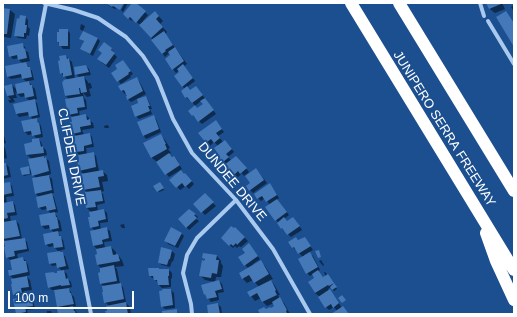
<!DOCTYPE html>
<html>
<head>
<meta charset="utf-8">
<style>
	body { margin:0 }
	#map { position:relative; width:517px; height:317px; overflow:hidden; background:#1b4f8f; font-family:Helvetica,sans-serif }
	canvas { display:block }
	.frame { position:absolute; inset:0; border:4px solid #fff; pointer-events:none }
	.scale { position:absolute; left:8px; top:291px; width:126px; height:18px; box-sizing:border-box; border:2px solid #fff; border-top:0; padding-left:5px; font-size:12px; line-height:14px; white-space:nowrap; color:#fff; -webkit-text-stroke:3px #1b4f8f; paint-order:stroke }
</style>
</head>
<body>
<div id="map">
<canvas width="517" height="317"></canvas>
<div class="frame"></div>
<div class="scale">100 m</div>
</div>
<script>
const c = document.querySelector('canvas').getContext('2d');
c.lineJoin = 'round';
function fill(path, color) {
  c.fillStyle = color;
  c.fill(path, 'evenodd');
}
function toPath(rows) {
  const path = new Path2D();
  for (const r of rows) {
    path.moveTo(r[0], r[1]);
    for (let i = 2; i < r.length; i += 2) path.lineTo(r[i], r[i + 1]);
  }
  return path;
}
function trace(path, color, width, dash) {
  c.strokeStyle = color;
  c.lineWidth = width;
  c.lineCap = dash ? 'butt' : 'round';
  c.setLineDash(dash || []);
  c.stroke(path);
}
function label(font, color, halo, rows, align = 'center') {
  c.font = font + ' Helvetica,sans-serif';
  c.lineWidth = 4;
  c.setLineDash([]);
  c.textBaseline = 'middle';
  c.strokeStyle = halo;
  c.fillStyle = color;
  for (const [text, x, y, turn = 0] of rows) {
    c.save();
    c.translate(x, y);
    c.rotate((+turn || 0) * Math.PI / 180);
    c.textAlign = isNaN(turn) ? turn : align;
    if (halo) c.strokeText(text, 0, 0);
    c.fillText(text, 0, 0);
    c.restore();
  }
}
const shadow = toPath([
	[106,3,123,3,115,9,109,6],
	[125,3,128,3,123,12,121,10],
	[133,3,134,3,148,15,143,21,143,22,155,12,163,21,160,24,167,32,165,34,187,64,184,66,195,81,187,87,190,91,199,90,216,114,202,124,196,118,195,118,193,115,197,109,204,104,201,101,195,106,190,99,189,100,186,97,185,89,182,86,180,73,179,70,176,73,166,60,172,55,170,52,165,57,153,40,140,25,133,19,132,21,127,17],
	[488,3,502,3,505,9,495,13,490,9],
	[514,5,514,12,511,7],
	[3,8,10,10,15,14,11,38,4,37,3,36],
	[25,17,28,20,28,27,30,29,29,36,27,35,26,39,18,38,15,35],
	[81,24,85,26,83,31,80,29],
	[67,30,70,33,70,49,63,49,58,42],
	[97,38,100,41,93,56,84,51,81,49,84,42,81,39],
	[22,44,25,47,26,51,28,52,30,61,25,62,32,71,34,80,28,81,35,89,37,99,34,100,37,103,40,117,36,118,39,122,41,126,43,137,38,138,41,142,43,147,46,150,47,155,43,156,49,161,51,174,48,175,52,179,54,193,51,194,54,197,58,212,54,213,57,216,58,219,60,221,62,231,57,232,63,240,65,249,59,251,65,256,69,269,63,270,67,274,68,279,71,282,72,287,68,288,71,292,72,295,74,297,76,306,72,307,77,312,77,314,59,314,61,310,58,306,54,290,52,290,49,287,54,273,55,274,62,271,58,267,58,265,52,266,50,263,59,252,55,248,54,246,49,247,46,244,55,233,51,230,51,228,45,229,42,226,40,216,51,214,47,209,42,210,39,207,39,197,36,194,33,179,36,178,32,174,24,176,23,175,28,167,32,171,32,159,27,155,37,139,33,135,33,134,28,135,25,132,33,120,30,115,19,117,17,114,30,101,26,98,26,96,21,97,15,92,17,98,13,98,15,102,10,103,8,100,11,100,8,96,6,86,12,85,17,90,27,82,23,79,23,77,11,79,8,77,23,64,19,60,19,58,13,59,10,56],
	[111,49,114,52,113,53,117,57,109,68,101,62,103,53],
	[66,56,72,62,75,79,80,78,76,74,86,66,89,69,91,75,83,76,88,82,88,83,90,83,91,84,92,88,89,89,91,96,87,97,83,93,84,98,86,100,87,109,79,111,80,116,86,115,89,118,89,120,93,123,94,128,82,130,84,135,90,134,92,137,94,147,86,148,87,154,93,153,96,156,99,171,102,171,107,175,108,181,102,182,104,191,101,192,103,194,105,203,97,205,98,211,104,210,107,213,108,222,100,223,101,230,107,229,110,231,112,241,104,242,105,248,111,247,116,252,116,256,118,255,122,260,124,266,115,267,117,269,120,284,123,287,126,302,125,302,130,307,131,314,107,314,109,306,105,302,105,287,101,284,102,273,101,268,98,265,96,256,98,255,98,250,94,246,95,231,91,227,91,212,87,208,85,199,87,198,88,193,84,189,83,174,80,170,80,160,79,155,76,152,77,137,73,133,72,117,69,114,69,99,66,96,63,82,68,80,61,73],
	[123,61,133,74,130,76,131,77,121,84,112,73,119,69],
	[136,78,139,81,146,94,131,102,128,99,128,96,126,93,125,94,122,91,120,87],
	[145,97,148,100,152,109,150,109,152,114,139,119,136,116,140,104],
	[153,116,156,119,161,132,146,139,144,136,138,122],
	[108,125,109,128,105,128,104,127,104,126],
	[218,125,224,132,218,136,223,142,228,144,234,152,228,157,232,161,239,160,249,172,244,176,242,173,237,178,223,162,218,146,214,142,210,146,200,133],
	[3,132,6,143,3,144],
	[160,135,165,140,170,148,168,149,171,153,169,154,177,160,182,169,169,177,157,162,152,158,145,143],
	[3,146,5,148,7,158,3,159],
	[3,164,6,164,9,167,11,177,3,179],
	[259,173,267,183,253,193,250,190],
	[184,175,188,177,194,184,189,189,186,186,180,190,171,180],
	[3,180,4,184,9,183,12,186,14,196,6,197,7,203,13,202,15,205,17,215,10,216,11,222,16,221,19,224,22,239,24,239,27,242,29,251,17,254,18,259,23,258,26,261,28,265,30,275,26,276,30,280,32,290,24,291,25,297,31,296,33,299,35,309,27,310,28,314,17,314,18,299,14,295,14,279,10,276,9,271,13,270,10,260,7,257,7,242,3,239],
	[161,184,164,190,159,192,158,191],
	[272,187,279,198,277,200,289,215,284,219,288,222,296,221,302,230,291,237,285,231,284,231,282,228,267,207,270,205,265,198,261,201,258,198],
	[205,195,216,206,205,215,195,204],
	[189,210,198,217,196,219,199,221,189,230,179,219],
	[124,224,125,228,122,228,120,225],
	[235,228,248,241,241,247,239,246,237,248,235,246,233,248,222,238],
	[181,233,184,236,178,248,168,244,166,241],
	[296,238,299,241,307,241,313,250,304,255,305,256,310,254,313,256,320,270,318,271,324,278,326,277,324,272,325,272,326,273,337,289,334,291,331,287,328,289,332,293,342,308,348,314,333,314,337,311,334,307,329,310,326,307,320,297,315,293,309,283,316,278,313,274,310,276,307,273,299,259,303,257,293,247],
	[251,248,260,259,253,264,254,266,261,262,265,266,273,279,270,280,275,286,280,295,278,295,280,299,284,303,290,314,261,314,266,310,276,307,274,303,267,306,263,302,261,298,255,301,251,296,259,287,253,280,247,283,243,279,249,269,245,265],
	[172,251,175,254,173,262,172,261,170,267,162,265,159,263],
	[204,254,217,256,221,261,221,263,223,266,221,277,216,277,215,282,205,280,200,275,205,260,203,258],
	[321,260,324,265,323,266,319,261],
	[159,269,161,270,169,270,172,273,172,278,171,279,171,287,162,288,159,285,158,282,155,280,154,278,152,278,150,275],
	[219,281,222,284,224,292,218,293,219,300,211,302,205,294],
	[171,290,174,293,175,308,165,309,162,306],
	[218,304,221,307,222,314,209,314],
	[47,311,51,311,52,314,47,314]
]);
const building = toPath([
	[105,3,124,3,120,10,113,6,112,7],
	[132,3,136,3,146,11,136,23,130,17,128,19,123,14],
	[486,3,500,3,501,4,489,9],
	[3,8,10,9,7,34,3,34],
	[155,11,159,16,156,19,163,27,151,38,139,25],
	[506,11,514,23,514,47,496,17],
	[20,15,26,16,25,25,27,25,26,33,24,33,24,37,14,36,17,18,19,19],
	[59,29,68,29,68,46,59,46,59,42,57,42,57,32,59,32],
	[83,31,98,38,90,54,80,49,84,41,79,39],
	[164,31,173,45,165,50,166,51,162,54,151,40],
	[104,42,112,48,111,50,115,53,106,65,97,59,102,53,98,50],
	[23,43,24,49,25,48,27,58,18,60,17,55,9,57,7,46],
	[175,47,184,61,172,70,165,59,170,55,168,52],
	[66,55,67,59,69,58,72,75,63,77,63,73,60,74,58,61,60,60,59,56],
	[123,60,131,71,128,73,129,74,117,82,111,73,117,69,115,65],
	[26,62,28,67,30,67,32,77,22,79,21,74,7,77,5,66],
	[183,64,193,78,182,87,174,76,179,72,177,69],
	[86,65,89,72,75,75,74,67],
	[84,76,87,92,81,93,80,88,79,88,80,94,65,96,62,82,64,81,63,80],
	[137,77,143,91,127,100,126,96,127,96,124,90,121,91,118,86],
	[29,81,30,85,32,85,34,96,25,98,24,93,17,94,15,84],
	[12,84,14,95,7,96,4,86],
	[187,86,190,90,196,86,203,95,192,103,187,97,185,98,181,91],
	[83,96,85,107,77,108,78,113,68,115,65,99],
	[146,96,150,106,148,106,150,111,135,117,131,106,138,103,137,99],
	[205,98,214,110,198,122,193,115,192,116,188,111,195,105,197,108,203,104,200,101],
	[35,99,38,115,29,117,28,112,16,114,13,104],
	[86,114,87,120,90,119,91,125,80,127,81,132,72,134,70,122,72,122,71,117],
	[154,115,159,129,143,136,137,122],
	[37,118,38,123,39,122,41,134,32,136,31,131,24,132,21,121],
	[216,120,222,129,216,133,220,138,214,143,211,139,206,143,198,133],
	[90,133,92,144,84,146,84,151,76,152,74,141,75,141,74,136],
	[161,134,166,144,165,144,167,149,151,158,143,143],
	[39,138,41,147,43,146,44,153,26,155,24,144,32,142,32,139],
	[225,140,232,149,226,154,229,157,222,163,217,156,219,155,214,148],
	[94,152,96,167,79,171,77,160,79,159,78,155],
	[169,153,172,157,174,156,180,165,165,175,156,162],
	[44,156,44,158,46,157,49,171,32,176,28,159],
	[236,156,247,168,240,174,238,171,233,176,224,165],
	[3,163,6,163,8,175,3,176],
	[29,166,30,174,22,175,20,168],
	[256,168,264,180,249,191,246,186,250,183,245,176],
	[103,170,104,176,98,177,100,187,83,190,80,174],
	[181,170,184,174,185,173,192,181,185,187,182,183,176,188,169,180],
	[49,175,52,190,35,194,32,178],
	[10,182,12,193,3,195,3,183],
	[160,182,164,188,157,192,153,186],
	[270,183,277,195,266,202,262,196,257,199,254,194],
	[101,190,103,201,95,202,96,207,86,208,84,198,86,198,85,192],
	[52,193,56,209,47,211,46,206,38,208,36,197],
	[205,193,214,202,201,213,193,204],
	[277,199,287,212,275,221,265,207],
	[13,201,15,212,7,213,8,218,3,219,3,203],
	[104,209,106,219,98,221,99,226,90,228,88,217,90,217,89,212],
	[189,209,196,214,194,215,197,218,186,228,178,219],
	[55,212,56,217,57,217,59,228,50,230,49,225,41,226,39,215],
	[284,217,287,221,293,217,300,226,287,235,282,228,281,229,277,223],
	[16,220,20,236,3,239,3,222],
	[231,226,234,228,235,227,245,237,237,245,236,243,233,246,231,244,229,246,221,238],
	[107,227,109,238,102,240,103,244,93,246,90,231],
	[171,227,182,233,175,246,164,241],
	[58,231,59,236,61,236,63,247,54,248,53,243,45,245,43,234],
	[296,237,298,240,305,237,311,246,298,254,294,247,292,248,288,242],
	[25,238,27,249,14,251,15,256,6,258,4,247,5,247,4,241],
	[249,243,258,256,244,266,238,257,245,253,242,249],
	[111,246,113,255,118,254,120,261,97,265,95,255,97,254,96,249],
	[161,247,172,250,170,259,169,259,167,265,158,263],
	[319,250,321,257,318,258,315,251],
	[60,251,60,252,63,252,66,266,57,268,56,263,49,264,47,253],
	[310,252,318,267,306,274,298,259],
	[203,253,217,255,216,260,219,260,217,274,212,273,211,278,199,276,202,260,204,261,205,259,202,258],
	[23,257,24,261,26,261,28,272,9,276,8,270,12,270,10,260],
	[261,260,269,274,254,283,249,275,242,279,239,273],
	[114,265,117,281,100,284,98,273,100,272,100,268],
	[148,268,159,268,159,269,169,269,169,276,168,276,169,285,158,285,157,280,154,280,153,276,149,276],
	[64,270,66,279,68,278,70,285,61,286,61,285,48,288,45,273,54,272,54,273,57,273,57,271],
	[318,270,323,277,328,274,334,283,329,286,328,285,315,293,308,282,314,278,312,274],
	[27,276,29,287,21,288,22,293,13,295,11,284,12,284,11,279],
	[219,280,222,289,215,291,217,297,207,299,205,294,204,295,201,285],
	[271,280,276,290,275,291,277,295,262,302,257,293,250,297,247,292],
	[121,283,124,299,104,303,102,292,103,292,102,286],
	[334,283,337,287,332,290,330,287],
	[69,288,70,293,71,293,74,304,57,307,54,290],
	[162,289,171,289,173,305,161,307,159,291,163,290],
	[330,289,339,303,333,308,331,304,325,308,318,297],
	[31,295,33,306,25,307,26,312,16,314,13,299],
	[342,295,346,300,342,303,338,298],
	[280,297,287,310,286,311,287,313,284,314,260,314,258,310,264,307,266,309,270,307,271,308,274,306,272,302],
	[126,302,128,314,106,314,105,311,107,311,106,306],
	[218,303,220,314,208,314,207,305],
	[73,306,74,311,75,311,76,314,58,314,57,309],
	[343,306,349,314,331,314],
	[177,309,177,314,162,314,162,311]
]);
const street = toPath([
	[44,3,74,10,98,18,126,37,143,56,157,78,173,119,192,153,236,200,273,249,310,314],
	[480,3,484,16],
	[46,4,40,35,41,56,91,314],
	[488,21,514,64],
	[192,314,191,304,183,273,187,255,197,238,236,200]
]);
const highway = toPath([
	[351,3,514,270],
	[399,3,514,191],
	[486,233,496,261,514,300]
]);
const streetNames = [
	["JUNIPERO SERRA FREEWAY",444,129,58],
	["CLIFDEN DRIVE",71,157,79],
	["DUNDEE DRIVE",232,182,50]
];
fill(shadow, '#0007');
fill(building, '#4478b7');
trace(street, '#a9c9ee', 4);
trace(highway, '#fff', 12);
label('13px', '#fff', '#1b4f8f', streetNames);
</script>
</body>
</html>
